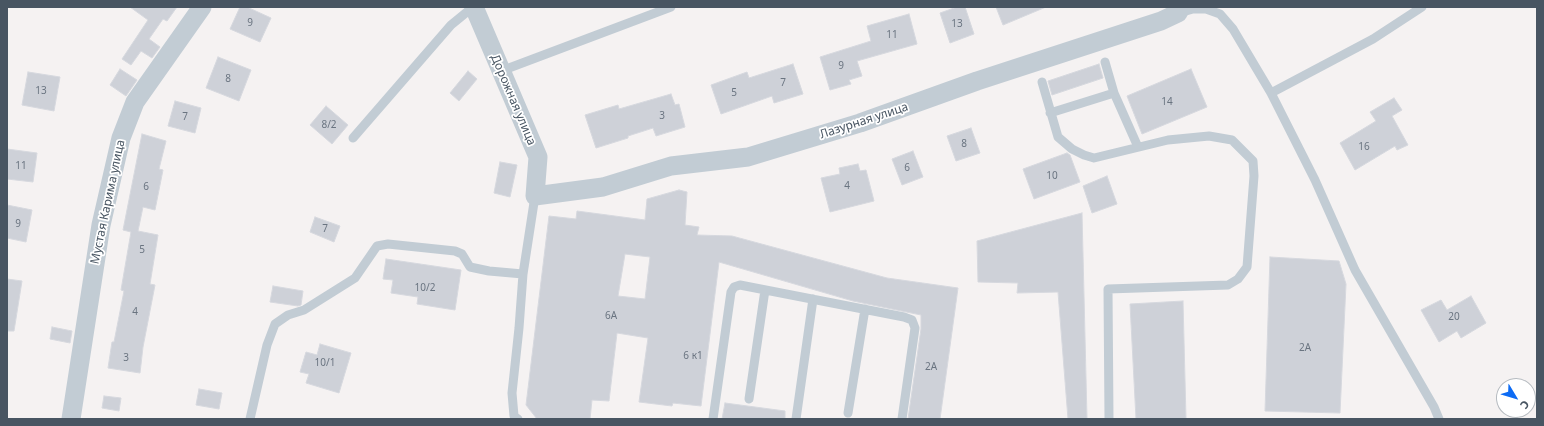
<!DOCTYPE html>
<html>
<head>
<meta charset="utf-8">
<style>
	body { margin:0 }
	#map { position:relative; width:1544px; height:426px; overflow:hidden; background:#f5f2f2; font-family:"Noto Sans",sans-serif }
	canvas { display:block }
	.frame { position:absolute; inset:0; border:8px solid #485562; pointer-events:none }
	.north { position:absolute; left:1496px; top:378px; width:40px; height:40px; box-sizing:border-box; background:#fff; border:1px solid #b6bbc0; border-radius:50%; rotate:128deg; font-size:11px; font-weight:700; line-height:16px; text-align:center; color:#485562 }
	.north::after { content:''; display:block; margin:auto; width:14px; height:18px; background:#0d6bf4; clip-path:polygon(50% 0,100% 100%,50% 72%,0 100%) }
</style>
</head>
<body>
<div id="map">
<canvas width="1544" height="426"></canvas>
<div class="frame"></div>
<div class="north">С</div>
</div>
<script>
const c = document.querySelector('canvas').getContext('2d');
c.lineJoin = 'round';
function fill(path, color) {
  c.fillStyle = color;
  c.fill(path, 'evenodd');
}
function toPath(rows) {
  const path = new Path2D();
  for (const r of rows) {
    path.moveTo(r[0], r[1]);
    for (let i = 2; i < r.length; i += 2) path.lineTo(r[i], r[i + 1]);
  }
  return path;
}
function trace(path, color, width, dash) {
  c.strokeStyle = color;
  c.lineWidth = width;
  c.lineCap = dash ? 'butt' : 'round';
  c.setLineDash(dash || []);
  c.stroke(path);
}
function label(font, color, halo, rows, align = 'center') {
  c.font = font + ' "Noto Sans",sans-serif';
  c.lineWidth = 3.5;
  c.setLineDash([]);
  c.textBaseline = 'middle';
  c.strokeStyle = halo;
  c.fillStyle = color;
  for (const [text, x, y, turn = 0] of rows) {
    c.save();
    c.translate(x, y);
    c.rotate((+turn || 0) * Math.PI / 180);
    c.textAlign = isNaN(turn) ? turn : align;
    if (halo) c.strokeText(text, 0, 0);
    c.fillText(text, 0, 0);
    c.restore();
  }
}
const building = toPath([
	[130,7,177,7,167,21,163,19,149,39,160,47,152,58,141,51,131,65,122,59,148,20,130,7],
	[240,7,247,7,271,18,260,42,230,29,240,7],
	[957,7,965,7,974,34,950,43,940,13,957,7],
	[996,7,1046,7,1003,25,996,7],
	[909,14,917,44,857,61,862,76,849,80,851,84,830,90,820,57,871,41,867,26,909,14],
	[218,57,251,70,239,101,206,88,218,57],
	[793,64,803,94,774,103,772,96,721,114,711,85,747,72,749,78,793,64],
	[1099,64,1103,78,1052,95,1048,81,1099,64],
	[120,69,137,80,126,96,110,85,120,69],
	[1191,69,1207,107,1142,134,1127,96,1191,69],
	[468,71,477,79,459,101,450,93,468,71],
	[28,72,60,77,54,111,22,105,28,72],
	[671,94,675,105,679,104,685,127,656,136,653,128,628,136,628,138,596,148,585,115,618,105,619,109,671,94],
	[1394,98,1402,110,1392,116,1408,145,1397,150,1395,146,1355,170,1340,143,1376,121,1370,112,1394,98],
	[175,101,201,108,195,133,168,126,175,101],
	[326,106,348,125,332,144,310,125,326,106],
	[971,128,980,153,956,161,947,136,971,128],
	[142,134,166,141,159,169,163,170,155,210,143,207,138,231,158,235,150,284,155,285,143,347,140,373,108,368,112,342,114,342,124,291,121,290,131,232,123,230,142,134],
	[7,149,37,153,33,182,7,179,7,149],
	[913,151,923,177,902,185,892,159,913,151],
	[1067,153,1070,155,1080,182,1034,199,1023,169,1067,153],
	[500,162,517,165,510,197,494,193,500,162],
	[858,164,860,171,866,170,874,201,830,212,821,178,840,174,839,168,858,164],
	[1107,176,1117,204,1092,213,1083,186,1107,176],
	[679,190,687,192,685,225,699,227,697,235,732,236,887,278,958,288,940,419,908,419,921,329,921,315,853,301,719,262,701,406,673,403,672,406,639,402,648,338,617,333,609,401,592,400,590,419,537,419,526,405,549,216,576,219,577,211,645,220,647,199,679,190],
	[625,254,650,257,645,299,618,296,625,254],
	[7,205,32,210,26,242,7,238,7,205],
	[1082,213,1087,419,1068,419,1058,292,1017,293,1018,283,978,282,977,241,1082,213],
	[315,217,340,226,334,242,310,232,315,217],
	[1270,257,1339,261,1346,284,1340,413,1265,411,1270,257],
	[386,259,461,270,455,310,417,304,418,297,391,293,393,280,383,279,386,259],
	[7,279,22,281,14,331,7,331,7,279],
	[273,286,303,291,301,305,298,306,270,302,273,286],
	[1471,296,1486,323,1461,338,1457,331,1439,342,1421,310,1441,300,1447,310,1471,296],
	[1183,301,1186,419,1136,419,1130,304,1183,301],
	[52,327,72,331,70,343,50,339,52,327],
	[320,344,351,353,339,393,306,383,309,374,300,372,306,352,317,355,320,344],
	[199,389,222,393,219,409,196,405,199,389],
	[104,396,121,398,119,411,102,408,104,396],
	[725,403,785,411,785,419,722,419,725,403]
]);
const lane = toPath([
	[1179,13,1193,9,1206,9,1220,14,1233,29,1271,93,1315,180,1355,270,1434,407,1439,419],
	[1105,62,1114,93,1138,147],
	[501,71,671,7],
	[1042,82,1058,137,1072,149,1084,155,1094,158,1168,140,1209,136,1232,140,1253,161,1254,176,1247,267,1238,279,1228,285,1108,289,1109,419],
	[1271,93,1373,39,1422,7],
	[1050,113,1114,93],
	[353,138,451,25,473,7],
	[749,399,765,290],
	[848,413,865,309],
	[250,419,267,345,275,324,288,315,304,310,355,278,377,246,388,244,455,251,462,254,470,267,489,271,523,274],
	[518,419,514,416,512,393,519,328,523,274,535,196],
	[713,419,731,292,734,287,740,285,904,317,912,320,915,328,902,419],
	[796,419,813,299]
]);
const street = toPath([
	[474,7,538,157,535,196,603,187,671,166,748,157,860,123,977,81,1161,21,1178,13,1181,7],
	[71,419,101,225,121,138,135,102,202,7]
]);
const numberNames = [
	["9",250,23],
	["13",957,24],
	["11",892,35],
	["9",841,66],
	["8",228,79],
	["7",783,83],
	["13",41,91],
	["5",734,93],
	["14",1167,102],
	["3",662,116],
	["7",185,117],
	["8/2",329,125],
	["8",964,144],
	["16",1364,147],
	["11",21,166],
	["6",907,168],
	["10",1052,176],
	["4",847,186],
	["6",146,187],
	["9",18,224],
	["7",325,229],
	["5",142,250],
	["10/2",425,288],
	["4",135,312],
	["6А",611,316],
	["20",1454,317],
	["2А",1305,348],
	["6 к1",693,356],
	["3",126,358],
	["10/1",325,363],
	["2А",931,367]
];
const streetNames = [
	["Дорожная улица",513,100,67],
	["Лазурная улица",864,121,-18],
	["Мустая Карима улица",108,202,-78]
];
fill(building, '#ced1d8');
trace(building, '#d6d8de', 1);
trace(lane, '#c2ccd4', 9);
trace(street, '#c2ccd4', 19);
label('10px', '#6a7480', null, numberNames);
label('12px', '#485562', '#fff', streetNames);
</script>
</body>
</html>
